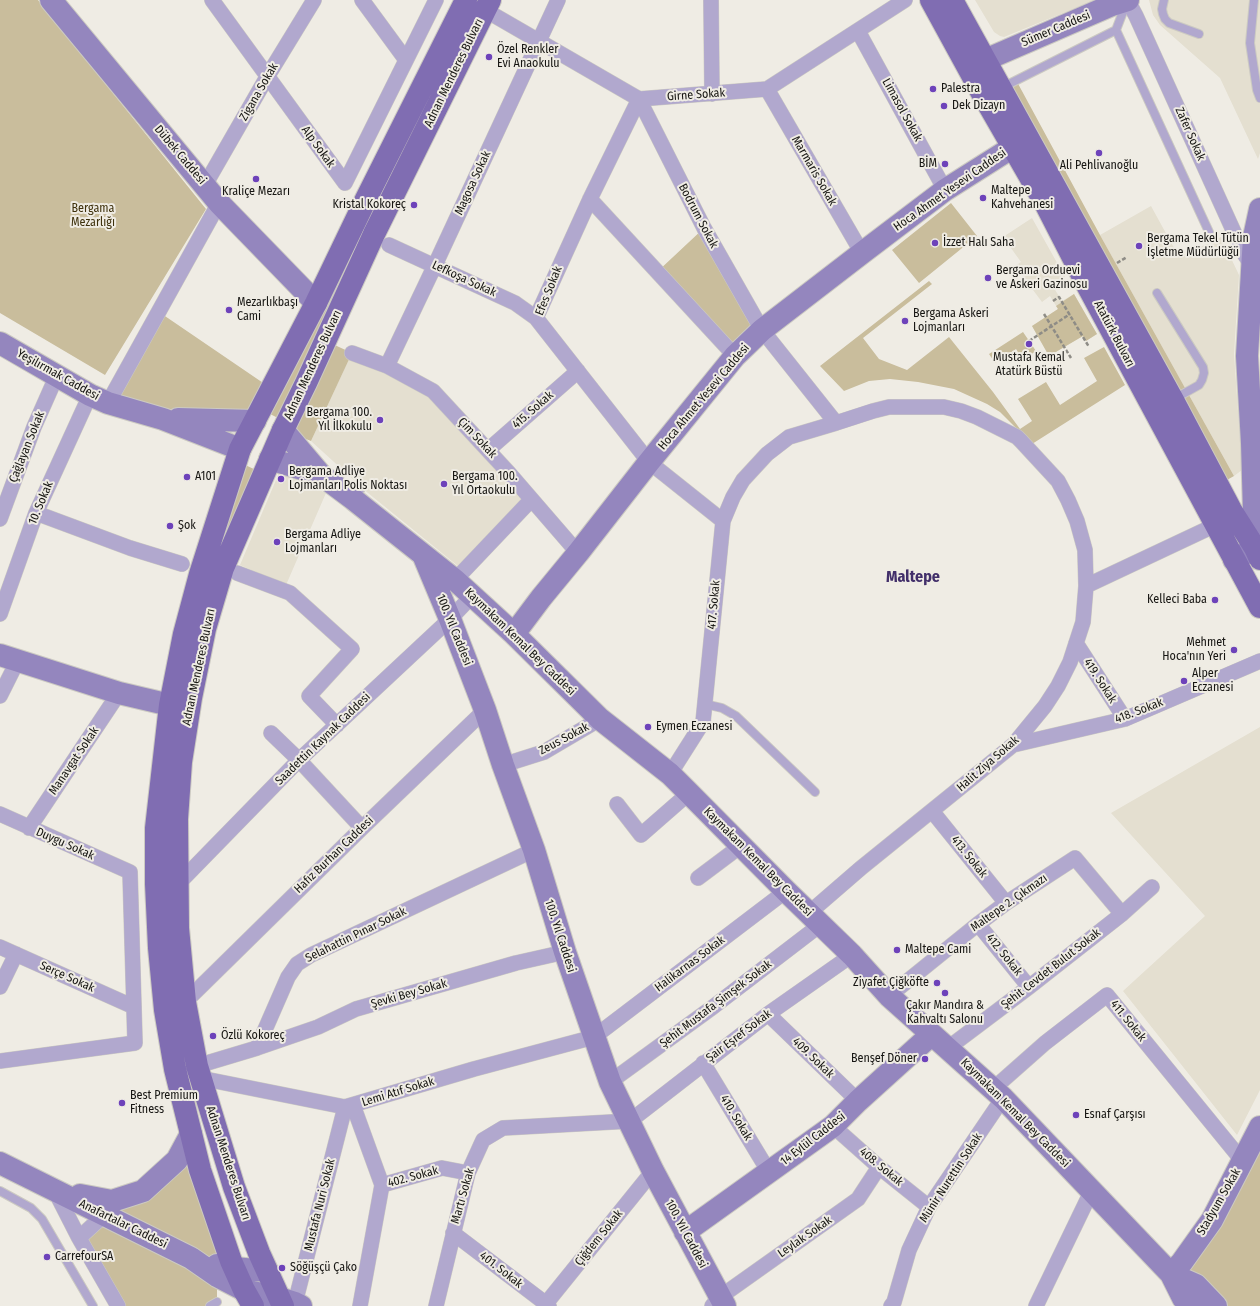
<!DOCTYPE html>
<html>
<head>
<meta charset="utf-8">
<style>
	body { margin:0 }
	canvas { display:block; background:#efece4 }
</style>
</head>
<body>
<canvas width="1260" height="1306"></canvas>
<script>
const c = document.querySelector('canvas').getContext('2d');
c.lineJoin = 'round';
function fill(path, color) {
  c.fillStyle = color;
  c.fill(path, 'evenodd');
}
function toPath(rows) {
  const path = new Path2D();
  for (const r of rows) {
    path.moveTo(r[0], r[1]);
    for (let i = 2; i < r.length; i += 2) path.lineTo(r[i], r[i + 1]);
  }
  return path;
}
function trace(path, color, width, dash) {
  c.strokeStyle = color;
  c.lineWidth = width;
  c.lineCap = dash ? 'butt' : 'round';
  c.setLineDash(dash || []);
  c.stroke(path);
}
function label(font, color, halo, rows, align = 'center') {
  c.font = font + ' "Fira Sans Condensed",sans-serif';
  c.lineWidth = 4;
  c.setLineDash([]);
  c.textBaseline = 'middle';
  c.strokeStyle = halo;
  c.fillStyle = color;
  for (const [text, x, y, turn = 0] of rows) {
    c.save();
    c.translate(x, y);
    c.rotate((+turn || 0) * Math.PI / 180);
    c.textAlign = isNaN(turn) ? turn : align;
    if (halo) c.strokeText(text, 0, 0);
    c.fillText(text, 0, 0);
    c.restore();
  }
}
const built = toPath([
	[975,0,1095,0,1004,37,1000,36,994,32],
	[1149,0,1260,0,1260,153,1258,159,1220,78,1160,25,1153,15],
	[1151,206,1179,257,1221,237,1239,275,1234,354,1242,470,1234,476,1100,235],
	[1032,218,1065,277,1052,285,1062,301,1074,294,1097,334,1086,341,1083,336,1049,356,1032,326,1058,309,1050,296,1042,302,1015,266,1021,262,1003,237],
	[350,357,385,373,426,394,525,498,458,566,368,493,311,441],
	[279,473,326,493,286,585,240,565],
	[1260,727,1260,1090,1237,1135,1123,991,1205,916,1111,813]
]);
const green = toPath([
	[0,0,38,0,206,209,105,375,0,313],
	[1016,80,1100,235,1234,476,1218,485,1001,89],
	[394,165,401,166,282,420,270,414],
	[951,203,977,236,919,283,892,250],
	[704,228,756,319,735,356,657,272],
	[929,281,932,284,863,338,879,359,907,370,949,337,993,392,1020,429,1032,421,1018,399,1046,382,1060,405,1097,381,1084,358,1104,347,1125,385,1032,444,1000,412,987,404,954,389,918,382,890,379,869,381,844,391,820,366],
	[1074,294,1097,334,1086,341,1083,336,1049,356,1032,326,1058,309,1056,306],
	[159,312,272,389,255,421,108,403],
	[1023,332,1036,351,1023,360,1016,349,995,363,989,354],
	[326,341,352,353,311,441,283,430],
	[243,464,256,470,211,580],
	[1260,1127,1260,1306,1216,1306,1182,1262],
	[191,1134,227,1249,217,1276,217,1302,210,1306,118,1306,79,1238,143,1191]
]);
const path = toPath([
	[1117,263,1127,257],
	[1053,301,1059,297,1089,347],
	[1044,314,1071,358],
	[1029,341,1070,314]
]);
const lane = toPath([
	[1164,0,1162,9,1163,14,1165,19,1169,23,1199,34],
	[1254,0,1250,43,1257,90,1260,98],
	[1116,30,1209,232],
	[1001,88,1116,30,1126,4],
	[1157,293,1203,367,1204,373,1202,380,1199,385,1174,399],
	[354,498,362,487],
	[705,704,722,708,736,716,815,792],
	[0,1191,31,1208,42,1219,93,1306],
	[210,1306,217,1302]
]);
const street = toPath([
	[212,0,345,183,436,0],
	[362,0,406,60],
	[711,0,712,94],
	[1128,1,1136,16,1243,252,1252,266],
	[485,10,639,99,767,89,905,0],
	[858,31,945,190],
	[767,89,862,253],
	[639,99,704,228,762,330,836,423,873,411,889,407,944,407,961,411,977,417,1017,437,1021,441,1058,481,1068,500,1077,521,1085,550,1086,586,1083,622,1070,662,1058,686,1045,706,1013,745,861,868,809,913],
	[205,185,267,77,314,0],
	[590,199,735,356],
	[389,245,515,303,536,318,649,462,723,521,703,722,670,774],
	[536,318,590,199,639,99],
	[352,353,387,366,433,391,508,472,578,553],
	[387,366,435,265,558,0],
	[108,403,219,203],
	[488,450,578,371],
	[36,513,130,548,182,564],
	[0,519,34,427,57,375],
	[723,521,733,497,743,480,767,454,789,437,836,423],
	[237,573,290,593,352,649,309,696,337,725],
	[455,580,531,500],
	[1086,586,1205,530,1214,523],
	[0,614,36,513,90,395],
	[1076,643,1125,719],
	[0,696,18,660],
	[271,733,299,760,362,828],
	[1013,745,1125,719,1260,661],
	[503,765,544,752,600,719],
	[617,804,641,835,689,793],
	[932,811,1006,903],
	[0,814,130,872,135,1043,0,1061],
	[29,828,119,693],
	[698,878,742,845],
	[177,885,299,760,450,619,472,596],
	[978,924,1029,987],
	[0,947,134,1007],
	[0,987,16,954],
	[889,996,978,924,1006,903,1075,858,1122,914],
	[185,1002,362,828,485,710],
	[768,1014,858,1101],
	[257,1048,318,1027,356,1009,516,963,565,952],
	[948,1048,1029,987,1122,914,1152,887],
	[703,1063,769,1172],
	[197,1066,257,1048,288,977,297,964,311,955,534,850],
	[200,1078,345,1107,474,1069,594,1037,786,891],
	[610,1082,713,1007,820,925],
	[993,1089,1045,1043,1107,995,1236,1153,1242,1163],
	[353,1105,382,1185,360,1306],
	[833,1126,879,1167,929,1207],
	[382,1185,442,1168,468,1173],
	[55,1191,79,1238],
	[104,1215,79,1238,118,1306],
	[453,1233,549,1306],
	[295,1303,345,1107],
	[436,1306,468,1173,483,1140,503,1128,630,1121,768,1014,852,955],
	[544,1306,653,1171],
	[712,1306,720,1297,858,1199,879,1167],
	[891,1306,894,1302,909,1250,929,1207,1003,1098],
	[1036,1306,1092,1190]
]);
const secondary = toPath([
	[51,0,219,203,316,303],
	[985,60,1112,5,1128,0],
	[0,343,90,395,108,403,163,419,240,449],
	[178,419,255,421],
	[283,430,321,475,353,499,455,580,514,634,600,719,670,774,689,793,786,891,852,955,889,996,1003,1098,1171,1274,1183,1298,1192,1306],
	[270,459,321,475],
	[424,557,450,619,485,710,503,765,534,850,565,952,610,1082,653,1171,725,1306],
	[1234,560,1255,548,1252,443,1247,356,1254,237,1260,209],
	[514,634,541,598,578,553,649,462,735,356,762,330,862,253,945,190,1013,147],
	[0,655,119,693,170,705],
	[0,1163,191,1258,217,1276,244,1290,279,1298,295,1303,301,1306],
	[80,1195,112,1201,143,1191,177,1160,191,1134],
	[685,1232,833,1126,858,1101,931,1035],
	[217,1265,234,1268,267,1271],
	[1171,1274,1182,1262,1212,1220,1260,1127],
	[1171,1274,1196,1285,1216,1306]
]);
const primary = toPath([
	[931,0,984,97,1045,203,1087,285,1260,607],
	[952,0,1173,400,1231,510,1255,548,1260,559],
	[253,1306,244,1290,231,1261,200,1170,175,1069,165,1010,159,948,156,884,156,828,170,705,184,634,200,574,240,449,316,303,366,199,466,0],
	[283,1306,259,1253,234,1187,197,1066,185,1002,178,928,177,819,181,762,191,698,205,629,223,568,283,430,306,383,374,234,490,0]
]);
const markers = [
	[489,57,4,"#6d42ba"],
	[933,89,4,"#6d42ba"],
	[944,106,4,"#6d42ba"],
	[1099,153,4,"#6d42ba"],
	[945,164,4,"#6d42ba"],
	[256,179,4,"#6d42ba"],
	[983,198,4,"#6d42ba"],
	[414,205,4,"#6d42ba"],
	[935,243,4,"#6d42ba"],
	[1139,246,4,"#6d42ba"],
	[988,278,4,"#6d42ba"],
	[229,310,4,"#6d42ba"],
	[905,321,4,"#6d42ba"],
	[1029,344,4,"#6d42ba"],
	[380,420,4,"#6d42ba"],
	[187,477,4,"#6d42ba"],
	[281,479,4,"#6d42ba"],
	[444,484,4,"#6d42ba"],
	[170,526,4,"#6d42ba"],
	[277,542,4,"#6d42ba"],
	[1215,600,4,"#6d42ba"],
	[1234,650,4,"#6d42ba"],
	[1184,681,4,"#6d42ba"],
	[648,727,4,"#6d42ba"],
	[897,950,4,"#6d42ba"],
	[937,983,4,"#6d42ba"],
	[945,993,4,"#6d42ba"],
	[213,1036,4,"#6d42ba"],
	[925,1059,4,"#6d42ba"],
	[122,1103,4,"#6d42ba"],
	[1076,1115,4,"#6d42ba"],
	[47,1257,4,"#6d42ba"],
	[282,1268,4,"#6d42ba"]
];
const streetNames = [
	["Sümer Caddesi",1056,29,-23],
	["Adnan Menderes Bulvarı",454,73,-64],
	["Zigana Sokak",259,92,-60],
	["Girne Sokak",696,95,-4],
	["Limasol Sokak",902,110,61],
	["Zafer Sokak",1190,134,66],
	["Alp Sokak",318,147,54],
	["Dübek Caddesi",180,155,50],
	["Marmaris Sokak",814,171,60],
	["Magosa Sokak",473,183,-65],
	["Hoca Ahmet Yesevi Caddesi",950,190,-35],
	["Bodrum Sokak",698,216,62],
	["Lefkoşa Sokak",464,279,25],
	["Efes Sokak",549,291,-68],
	["Atatürk Bulvarı",1114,334,62],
	["Adnan Menderes Bulvarı",313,365,-65],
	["Yeşilırmak Caddesi",58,375,29],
	["Hoca Ahmet Yesevi Caddesi",704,397,-50],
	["415. Sokak",533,410,-41],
	["Çim Sokak",477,438,47],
	["Çağlayan Sokak",27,447,-68],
	["10. Sokak",41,503,-67],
	["417. Sokak",714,605,-85],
	["100. Yıl Caddesi",454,630,68],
	["Kaymakam Kemal Bey Caddesi",520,642,44],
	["Adnan Menderes Bulvarı",199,667,-78],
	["419. Sokak",1100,681,57],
	["418. Sokak",1139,711,-21],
	["Saadettin Kaynak Caddesi",323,739,-44],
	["Zeus Sokak",564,739,-28],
	["Manavgat Sokak",74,761,-56],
	["Halit Ziya Sokak",988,764,-41],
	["Duygu Sokak",65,844,24],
	["Hafız Burhan Caddesi",334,855,-44],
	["413. Sokak",969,857,51],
	["Kaymakam Kemal Bey Caddesi",758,862,45],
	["Maltepe 2. Çıkmazı",1009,903,-35],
	["Selahattin Pınar Sokak",356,935,-26],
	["100. Yıl Caddesi",560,936,72],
	["412. Sokak",1004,955,51],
	["Halikarnas Sokak",690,964,-37],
	["Şehit Cevdet Bulut Sokak",1051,969,-38],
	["Serçe Sokak",67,977,24],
	["Şevki Bey Sokak",409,994,-16],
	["Şehit Mustafa Şimşek Sokak",716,1004,-37],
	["411. Sokak",1128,1021,51],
	["Şair Eşref Sokak",739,1036,-37],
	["409. Sokak",813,1058,44],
	["Lemi Atıf Sokak",398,1092,-17],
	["Kaymakam Kemal Bey Caddesi",1015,1113,45],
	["410. Sokak",736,1118,59],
	["14 Eylül Caddesi",813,1139,-38],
	["Adnan Menderes Bulvarı",228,1163,72],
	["408. Sokak",881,1167,40],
	["402. Sokak",413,1177,-15],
	["Münir Nurettin Sokak",951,1178,-57],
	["Martı Sokak",463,1196,-74],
	["Stadyum Sokak",1219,1202,-60],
	["Mustafa Nuri Sokak",320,1205,-76],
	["Anafartalar Caddesi",123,1224,26],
	["100. Yıl Caddesi",686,1234,62],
	["Leylak Sokak",805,1237,-35],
	["Çiğdem Sokak",599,1238,-51],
	["401. Sokak",501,1270,38]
];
const poiNames = [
	["Özel Renkler",497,50],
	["Evi Anaokulu",497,64],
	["Palestra",941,89],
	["Dek Dizayn",952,106],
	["BİM",937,164,"right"],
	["Ali Pehlivanoğlu",1099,166,"center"],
	["Maltepe",991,191],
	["Kahvehanesi",991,205],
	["Kraliçe Mezarı",256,192,"center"],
	["Kristal Kokoreç",406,205,"right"],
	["Bergama Tekel Tütün",1147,239],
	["İşletme Müdürlüğü",1147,253],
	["İzzet Halı Saha",943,243],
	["Bergama Orduevi",996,271],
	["ve Askeri Gazinosu",996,285],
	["Mezarlıkbaşı",237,303],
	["Cami",237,317],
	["Bergama Askeri",913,314],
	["Lojmanları",913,328],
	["Mustafa Kemal",1029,358,"center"],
	["Atatürk Büstü",1029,372,"center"],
	["Bergama 100.",372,413,"right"],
	["Yıl İlkokulu",372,427,"right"],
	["Bergama Adliye",289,472],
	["Lojmanları Polis Noktası",289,486],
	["A101",195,477],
	["Bergama 100.",452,477],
	["Yıl Ortaokulu",452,491],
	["Şok",178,526],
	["Bergama Adliye",285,535],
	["Lojmanları",285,549],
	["Kelleci Baba",1207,600,"right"],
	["Mehmet",1226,643,"right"],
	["Hoca'nın Yeri",1226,657,"right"],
	["Alper",1192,674],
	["Eczanesi",1192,688],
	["Eymen Eczanesi",656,727],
	["Maltepe Cami",905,950],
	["Ziyafet Çiğköfte",929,983,"right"],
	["Çakır Mandıra &",945,1006,"center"],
	["Kahvaltı Salonu",945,1020,"center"],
	["Özlü Kokoreç",221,1036],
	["Benşef Döner",917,1059,"right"],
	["Best Premium",130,1096],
	["Fitness",130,1110],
	["Esnaf Çarşısı",1084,1115],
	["CarrefourSA",55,1257],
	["Söğüşçü Çako",290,1268]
];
const parkNames = [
	["Bergama",93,209],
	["Mezarlığı",93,223]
];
const districtNames = [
	["Maltepe",913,578]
];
fill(built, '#e4dfd0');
fill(green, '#c9bd9c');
trace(lane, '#cccac2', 10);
trace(street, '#cccac2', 16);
trace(secondary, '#cccac2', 24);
trace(primary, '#cccac2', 24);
trace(path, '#8e8c86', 2.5, [4, 2]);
trace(lane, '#b1a8ce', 8);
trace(street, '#b1a8ce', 15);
trace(secondary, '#9486be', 22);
trace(primary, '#806db2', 22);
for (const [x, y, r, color] of markers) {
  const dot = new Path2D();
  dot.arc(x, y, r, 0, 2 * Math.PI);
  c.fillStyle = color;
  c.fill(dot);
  trace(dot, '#efece4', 1.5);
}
label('12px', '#161512', '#efece4', streetNames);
label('12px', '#161512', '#efece4', poiNames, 'left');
label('12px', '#3e310c', '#efece4', parkNames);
label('bold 16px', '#422f6a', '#efece4', districtNames);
</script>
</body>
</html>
